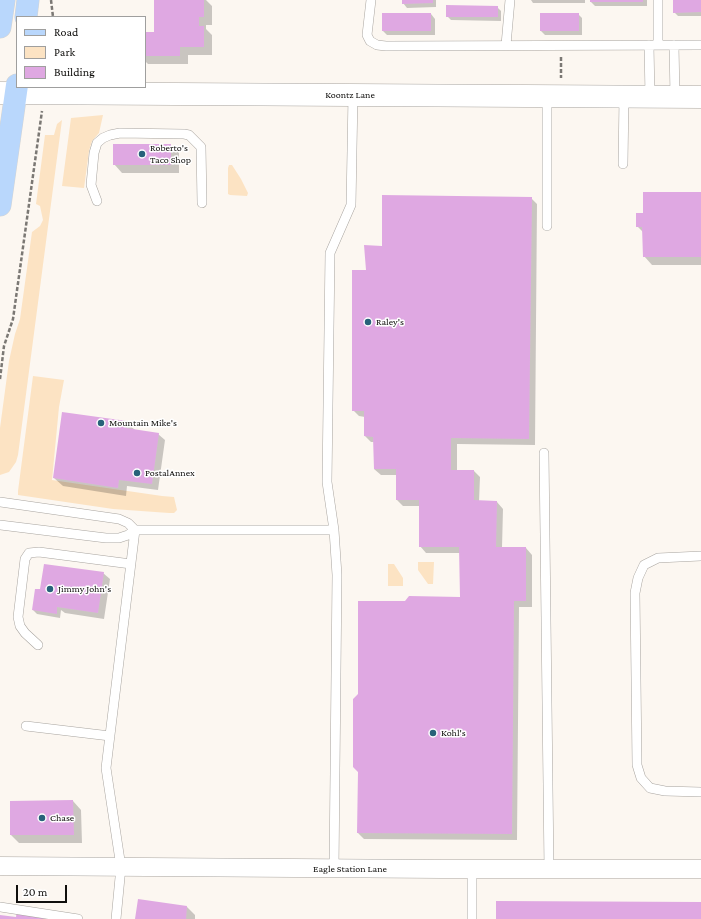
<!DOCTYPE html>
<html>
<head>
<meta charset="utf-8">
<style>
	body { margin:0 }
	#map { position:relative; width:701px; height:919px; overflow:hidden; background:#fcf7f1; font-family:"Crimson Pro",serif }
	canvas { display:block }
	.legend { position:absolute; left:16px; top:16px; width:130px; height:72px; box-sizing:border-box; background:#fff; border:1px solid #9f9f9e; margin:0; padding:5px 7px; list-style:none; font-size:12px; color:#100f0d }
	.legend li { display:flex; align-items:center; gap:8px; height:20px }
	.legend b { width:20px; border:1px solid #9f9f9e }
	.scale { position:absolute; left:16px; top:885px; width:51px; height:18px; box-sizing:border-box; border:2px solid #100f0d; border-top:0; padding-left:5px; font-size:12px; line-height:14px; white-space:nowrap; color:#100f0d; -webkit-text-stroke:3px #fff; paint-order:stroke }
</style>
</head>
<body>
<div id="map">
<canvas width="701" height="919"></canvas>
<ul class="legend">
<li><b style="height:5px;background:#b9d7fc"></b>Road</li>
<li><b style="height:11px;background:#fce3c3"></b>Park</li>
<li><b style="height:11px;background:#dfa8e2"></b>Building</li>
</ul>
<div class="scale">20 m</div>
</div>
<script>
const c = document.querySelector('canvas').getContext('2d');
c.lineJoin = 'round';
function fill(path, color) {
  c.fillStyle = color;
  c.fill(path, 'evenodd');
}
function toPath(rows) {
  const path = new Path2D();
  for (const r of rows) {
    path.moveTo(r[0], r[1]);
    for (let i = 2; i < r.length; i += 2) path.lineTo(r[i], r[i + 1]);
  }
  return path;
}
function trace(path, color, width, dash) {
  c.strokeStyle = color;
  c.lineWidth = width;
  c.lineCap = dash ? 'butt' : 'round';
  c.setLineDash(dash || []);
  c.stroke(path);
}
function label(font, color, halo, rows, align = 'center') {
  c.font = font + ' "Crimson Pro",serif';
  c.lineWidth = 3;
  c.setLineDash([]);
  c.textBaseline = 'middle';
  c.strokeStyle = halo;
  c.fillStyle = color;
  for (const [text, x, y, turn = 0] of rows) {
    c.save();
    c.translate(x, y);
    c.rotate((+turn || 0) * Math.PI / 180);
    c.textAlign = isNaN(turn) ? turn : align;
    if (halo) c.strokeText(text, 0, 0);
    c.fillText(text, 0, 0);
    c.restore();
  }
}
const green = toPath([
	[103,115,99,133,92,141,89,151,84,188,62,186,71,118],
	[62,120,18,455,16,462,9,472,0,475,0,428,9,361,15,334,20,319,32,232,40,226,43,220,40,206,36,204,45,135,54,135,57,124],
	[229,165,232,165,241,179,248,193,247,196,230,195,228,194,228,168],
	[33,376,64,380,59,407,52,480,162,496,174,497,177,510,174,513,169,513,113,509,18,495,18,491],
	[418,562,434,562,433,584,428,584,418,570],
	[388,564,394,564,403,578,403,586,388,586]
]);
const shadow = toPath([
	[155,0,206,0,212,6,212,25,206,25,206,29,212,35,212,55,188,55,188,64,148,64,145,61,145,33,155,33],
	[403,0,436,0,436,7,407,8,403,3],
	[531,0,585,0,585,3,533,3],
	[591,0,647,0,647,6,595,6,591,2],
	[674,0,701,0,701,16,678,16,674,12],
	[497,7,501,11,501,21,451,20,447,16],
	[431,14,435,19,435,35,387,35,383,31],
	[578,14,582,18,582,35,545,35,541,31],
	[170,145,179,153,179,173,122,173,114,164],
	[701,193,701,265,652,265,644,256,643,232,637,226,644,214],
	[531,198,537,204,535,445,457,444,457,471,474,471,480,477,479,502,497,502,503,509,502,548,526,548,532,555,532,607,519,607,517,840,364,839,358,833,359,694,406,602,461,598,460,553,426,553,420,546,420,506,403,506,397,500,397,475,381,475,374,469,374,442,371,442,365,436,365,417,359,416,353,410,367,271,383,247],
	[126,422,135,430,158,434,165,440,158,490,127,486,126,496,63,486,54,478],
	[103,573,110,579,104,619,65,613,61,610,60,618,37,614,33,610,41,591],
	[73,801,81,810,82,843,19,843,11,835],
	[187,907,195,915,195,919,136,919]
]);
const building = toPath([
	[154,0,204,0,204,17,199,17,199,26,204,26,204,47,180,47,180,56,145,56,145,32,154,32],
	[402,0,433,0,433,3,402,4],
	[590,0,643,0,643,2,590,2],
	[673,0,701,0,701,12,673,13],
	[446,5,498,6,498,17,446,17],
	[382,13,431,13,431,31,382,31],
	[540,13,579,13,579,31,540,31],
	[113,144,171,144,171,165,113,165],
	[643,192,701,192,701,257,643,257,642,227,636,227,636,213,643,213],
	[382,195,532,197,529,439,451,438,451,470,474,470,474,500,497,501,496,547,526,547,526,601,514,601,512,834,357,833,358,772,353,767,353,699,358,694,358,601,405,601,409,596,460,597,459,547,419,547,419,500,396,500,396,469,374,469,373,437,364,436,364,411,352,411,352,270,366,270,364,245,382,246],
	[62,412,127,421,126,428,159,433,152,484,119,480,118,488,53,478],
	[44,564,104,572,98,613,57,607,57,614,32,610,35,589,40,589],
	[73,800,74,835,10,835,10,801],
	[138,899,187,906,186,919,135,919],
	[496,901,701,902,701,919,496,919],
	[17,910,54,919,0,919,0,915,16,917]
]);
const path = toPath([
	[51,0,53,17],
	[561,57,561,78],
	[0,379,4,346,13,319,42,111]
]);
const service = toPath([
	[371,0,367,35,370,41,377,45,386,46,701,45],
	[506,45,510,0],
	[649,45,650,97],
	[658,45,658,0],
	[674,45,675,97],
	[547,96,547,226],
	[623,164,624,97],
	[97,201,91,185,94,153,97,143,103,138,110,135,120,133,184,134,189,135,201,147,202,203],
	[544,453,549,869],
	[0,502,119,519,128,523,135,530,106,768,121,867,116,919],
	[0,525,106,538,119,538,128,535,135,530,334,530],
	[701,556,658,558,644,565,638,578,635,593,637,765,641,778,650,788,665,791,701,792],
	[38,645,25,633,20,626,18,617,25,559,29,553,39,552,131,564],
	[26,726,110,736],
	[334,869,337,575,334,530,327,482,330,253,351,205,353,95],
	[0,907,78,919],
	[472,919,472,869]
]);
const minor = toPath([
	[0,866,441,869,701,869]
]);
const tertiary = toPath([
	[0,93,701,97]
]);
const primary = toPath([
	[26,17,28,0],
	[0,27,4,0],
	[0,205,17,85]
]);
const markers = [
	[142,154,4,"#27627a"],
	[368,322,4,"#27627a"],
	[101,423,4,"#27627a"],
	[137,473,4,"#27627a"],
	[50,589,4,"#27627a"],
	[433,733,4,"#27627a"],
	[42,818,4,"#27627a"]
];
const streetNames = [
	["Koontz Lane",350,95],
	["Eagle Station Lane",350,869]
];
const poiNames = [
	["Roberto's",150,148],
	["Taco Shop",150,160],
	["Raley's",376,322],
	["Mountain Mike's",109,423],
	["PostalAnnex",145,473],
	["Jimmy John's",58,589],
	["Kohl's",441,733],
	["Chase",50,818]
];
fill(green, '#fce3c3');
fill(shadow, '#0003');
fill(building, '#dfa8e2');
trace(service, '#a8a49f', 10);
trace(minor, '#a8a49f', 19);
trace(tertiary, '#a8a49f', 23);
trace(primary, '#d4d4d3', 23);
trace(path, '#7b7874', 2.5, [4, 2]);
trace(service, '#fff', 9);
trace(minor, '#fff', 18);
trace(tertiary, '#fff', 22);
trace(primary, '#b9d7fc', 22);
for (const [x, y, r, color] of markers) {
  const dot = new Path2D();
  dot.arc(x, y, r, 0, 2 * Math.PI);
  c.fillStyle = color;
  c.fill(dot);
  trace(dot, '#fff', 1.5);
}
label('10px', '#100f0d', '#fff', streetNames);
label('10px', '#100f0d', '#fff', poiNames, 'left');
</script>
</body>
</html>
